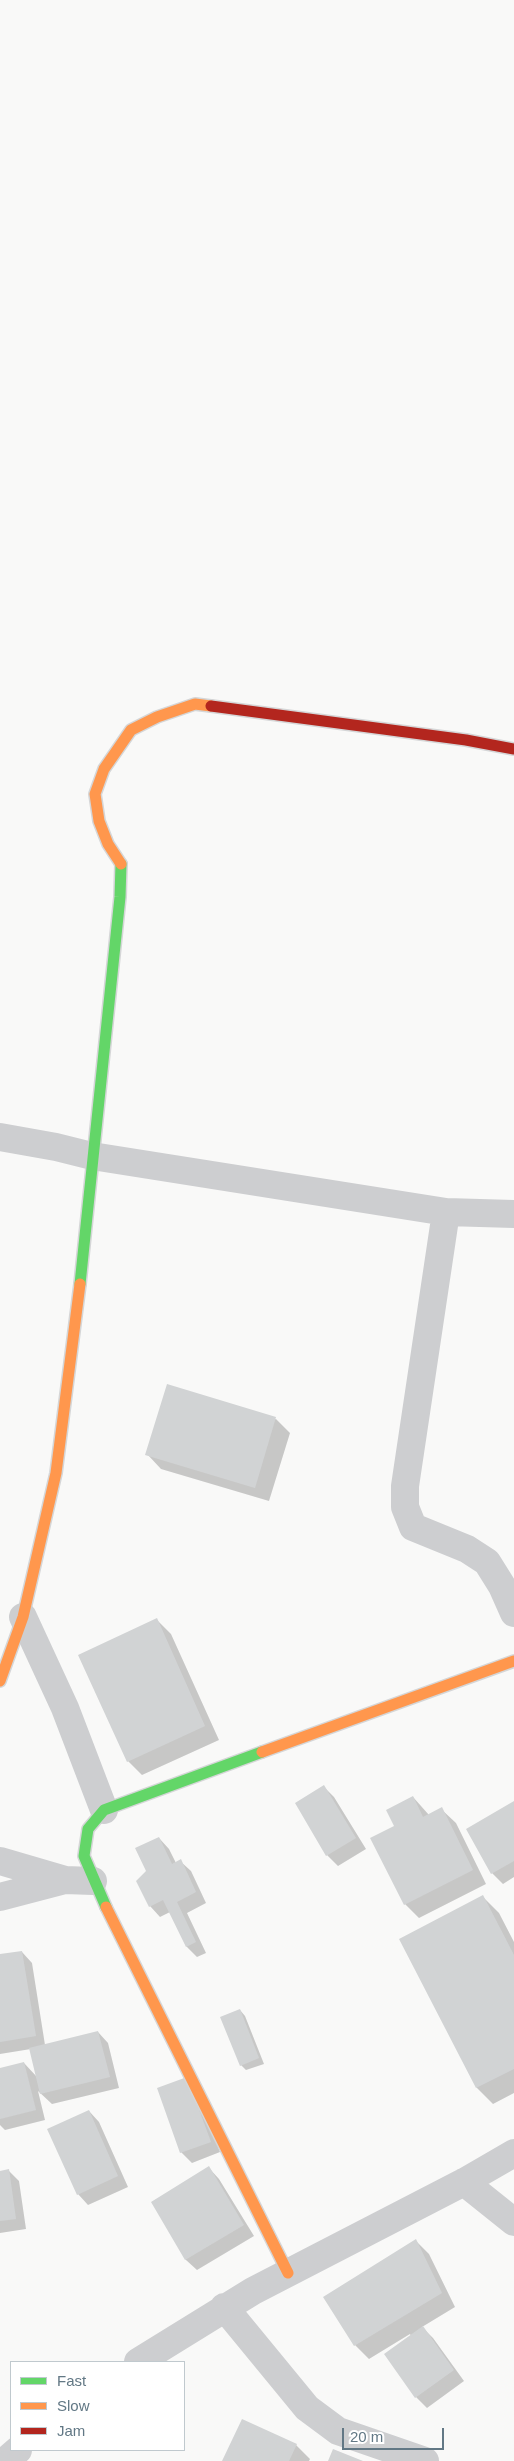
<!DOCTYPE html>
<html>
<head>
<meta charset="utf-8">
<style>
	body { margin:0 }
	#map { position:relative; width:514px; height:2461px; overflow:hidden; background:#f9f9f8; font-family:Arial,sans-serif }
	canvas { display:block }
	.legend { position:absolute; left:10px; top:2361px; width:175px; height:90px; box-sizing:border-box; background:#fff; border:1px solid #c0c9ce; margin:0; padding:6px 9px; list-style:none; font-size:15px; color:#627885 }
	.legend li { display:flex; align-items:center; gap:10px; height:25px }
	.legend b { width:25px; border:1px solid #c0c9ce }
	.scale { position:absolute; left:342px; top:2428px; width:102px; height:22px; box-sizing:border-box; border:2px solid #627885; border-top:0; padding-left:6px; font-size:15px; line-height:18px; white-space:nowrap; color:#627885; -webkit-text-stroke:4px #fff; paint-order:stroke }
</style>
</head>
<body>
<div id="map">
<canvas width="514" height="2461"></canvas>
<ul class="legend">
<li><b style="height:6px;background:#63d668"></b>Fast</li>
<li><b style="height:6px;background:#ff974d"></b>Slow</li>
<li><b style="height:6px;background:#b3261e"></b>Jam</li>
</ul>
<div class="scale">20 m</div>
</div>
<script>
const c = document.querySelector('canvas').getContext('2d');
c.lineJoin = 'round';
function fill(path, color) {
  c.fillStyle = color;
  c.fill(path, 'evenodd');
}
function toPath(rows) {
  const path = new Path2D();
  for (const r of rows) {
    path.moveTo(r[0], r[1]);
    for (let i = 2; i < r.length; i += 2) path.lineTo(r[i], r[i + 1]);
  }
  return path;
}
function trace(path, color, width, dash) {
  c.strokeStyle = color;
  c.lineWidth = width;
  c.lineCap = dash ? 'butt' : 'round';
  c.setLineDash(dash || []);
  c.stroke(path);
}
const shadow = toPath([
	[276,1419,290,1433,269,1501,161,1469,147,1454],
	[157,1620,171,1634,219,1740,142,1775,128,1761],
	[324,1787,334,1797,366,1849,338,1866,327,1855],
	[413,1797,429,1815,441,1809,456,1823,486,1884,419,1918,405,1904,396,1827],
	[514,1803,514,1877,503,1884,492,1873,468,1830],
	[159,1838,169,1849,176,1863,180,1861,191,1871,206,1903,187,1913,206,1953,197,1957,187,1947,170,1912,160,1917,150,1906,147,1871],
	[483,1897,499,1913,514,1942,514,2093,493,2104,477,2088,401,1940],
	[22,1952,32,1963,45,2045,98,2032,108,2043,119,2088,52,2104,38,2091,45,2120,5,2130,0,2125,0,2069,24,2063,37,2077,31,2049,0,2054,0,1956],
	[240,2010,245,2016,264,2064,246,2070,241,2065],
	[198,2089,220,2152,192,2163,181,2152],
	[89,2111,99,2122,128,2187,88,2205,78,2194],
	[209,2168,219,2179,254,2236,197,2270,186,2260,152,2202],
	[8,2170,19,2181,26,2229,0,2233,0,2172],
	[415,2240,429,2254,455,2307,422,2327,433,2338,464,2381,427,2408,416,2397,386,2355,411,2336,410,2334,369,2359,355,2345],
	[296,2445,310,2459,309,2461,224,2461]
]);
const building = toPath([
	[167,1384,276,1417,255,1488,145,1455],
	[157,1618,205,1726,127,1762,78,1655],
	[324,1785,356,1838,326,1856,295,1803],
	[413,1796,423,1817,442,1807,473,1870,404,1905,370,1838,394,1826,386,1810],
	[514,1801,514,1861,491,1874,466,1829],
	[159,1837,172,1864,181,1859,196,1892,177,1902,196,1942,186,1947,163,1900,149,1907,136,1881,146,1871,135,1848],
	[483,1895,514,1955,514,2069,476,2088,399,1939],
	[22,1951,36,2036,0,2042,0,1954],
	[240,2009,259,2058,240,2066,220,2017],
	[98,2031,110,2077,40,2094,29,2048],
	[24,2062,36,2110,0,2119,0,2068],
	[187,2077,211,2142,180,2153,157,2088],
	[89,2110,118,2176,77,2195,47,2129],
	[209,2166,244,2225,185,2260,151,2202],
	[9,2169,16,2219,0,2221,0,2171],
	[416,2239,442,2293,354,2346,323,2297],
	[423,2326,454,2370,415,2398,384,2354],
	[242,2419,297,2444,289,2461,222,2461],
	[333,2449,363,2461,328,2461]
]);
const street = toPath([
	[0,1137,56,1147,92,1156,446,1212,514,1214],
	[446,1212,405,1486,405,1507,413,1527,467,1549,487,1562,502,1586,514,1613],
	[23,1617,65,1708,104,1810],
	[0,1861,65,1880,93,1881],
	[0,1897,65,1880],
	[464,2182,514,2222],
	[224,2307,307,2408,338,2431,425,2461],
	[138,2362,253,2291,464,2182,514,2153],
	[5,2461,18,2450]
]);
const fast = toPath([
	[80,1284,120,897,121,864],
	[106,1907,84,1856,88,1829,104,1810,262,1752]
]);
const slow = toPath([
	[121,864,108,844,99,821,95,794,104,769,131,730,157,717,195,704,211,706],
	[0,1681,23,1617,56,1473,80,1284],
	[262,1752,514,1661],
	[106,1907,288,2273]
]);
const jam = toPath([
	[211,706,466,740,514,749]
]);
fill(shadow, '#0003');
fill(building, '#d1d3d4');
trace(fast, '#d5d6d7', 14);
trace(slow, '#d5d6d7', 14);
trace(jam, '#d5d6d7', 14);
trace(street, '#cdced0', 28);
trace(fast, '#63d668', 11);
trace(slow, '#ff974d', 11);
trace(jam, '#b3261e', 11);
</script>
</body>
</html>
